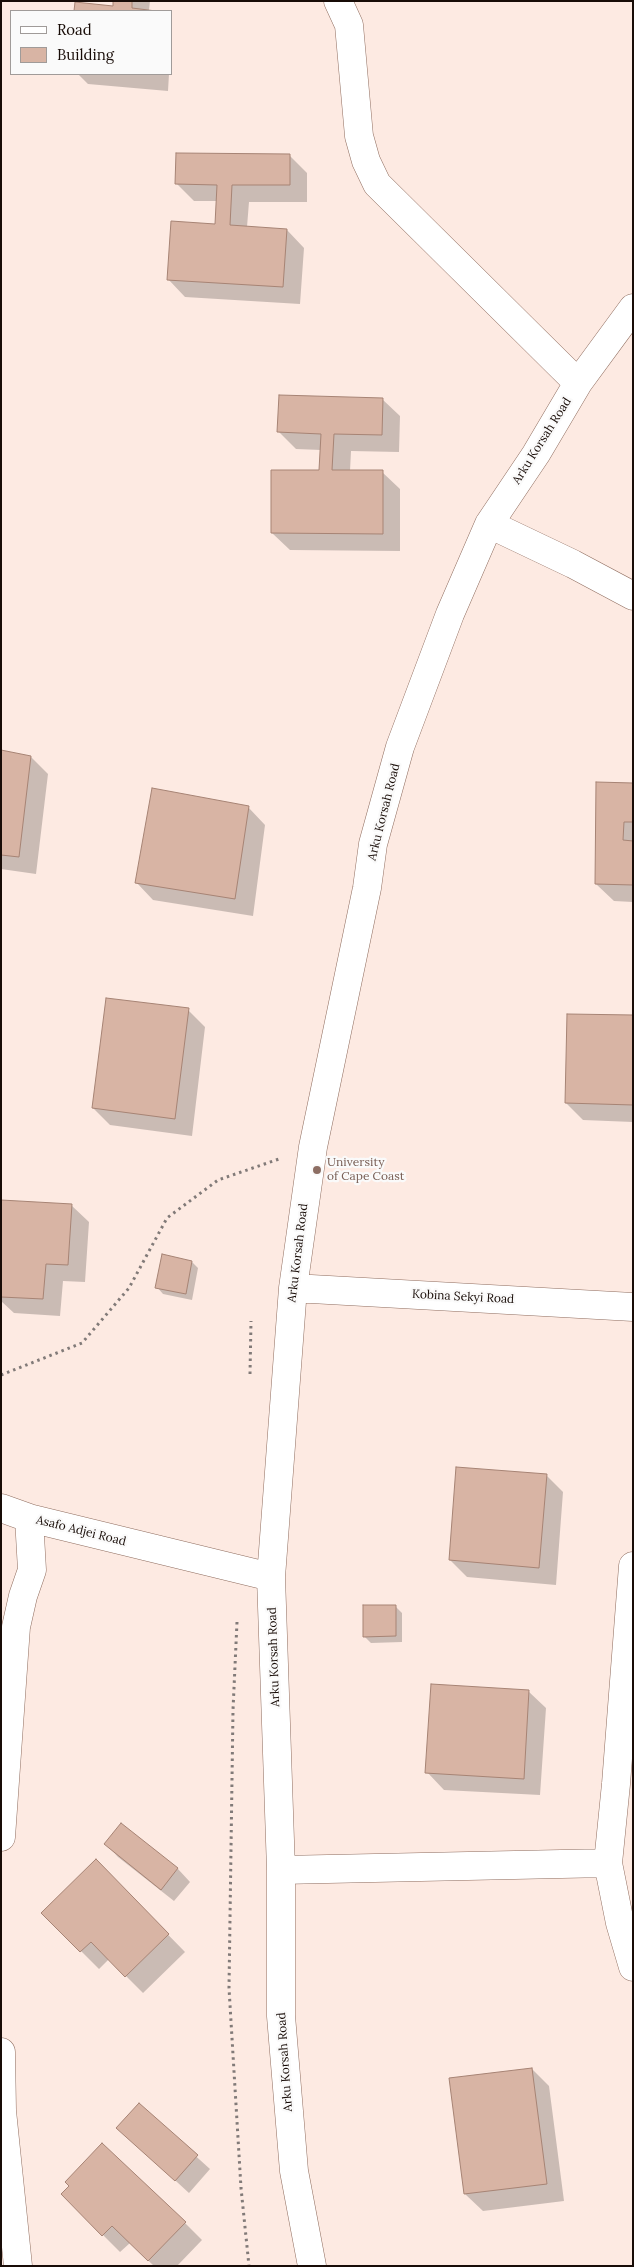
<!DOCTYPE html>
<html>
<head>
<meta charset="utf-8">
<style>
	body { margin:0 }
	#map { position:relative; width:634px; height:2267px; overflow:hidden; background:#fafafa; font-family:Lora,serif }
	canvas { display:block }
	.frame { position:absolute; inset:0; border:2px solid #180c07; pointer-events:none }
	.legend { position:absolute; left:10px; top:10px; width:162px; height:65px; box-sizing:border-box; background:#fafafa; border:1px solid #a09b99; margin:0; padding:6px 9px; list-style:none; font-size:15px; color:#180c07 }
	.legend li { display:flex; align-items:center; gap:10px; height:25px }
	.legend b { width:25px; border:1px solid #a09b99 }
</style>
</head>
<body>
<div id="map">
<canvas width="634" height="2267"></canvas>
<div class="frame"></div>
<ul class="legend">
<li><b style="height:6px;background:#fff"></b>Road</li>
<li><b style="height:14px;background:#d8b4a4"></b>Building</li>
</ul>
</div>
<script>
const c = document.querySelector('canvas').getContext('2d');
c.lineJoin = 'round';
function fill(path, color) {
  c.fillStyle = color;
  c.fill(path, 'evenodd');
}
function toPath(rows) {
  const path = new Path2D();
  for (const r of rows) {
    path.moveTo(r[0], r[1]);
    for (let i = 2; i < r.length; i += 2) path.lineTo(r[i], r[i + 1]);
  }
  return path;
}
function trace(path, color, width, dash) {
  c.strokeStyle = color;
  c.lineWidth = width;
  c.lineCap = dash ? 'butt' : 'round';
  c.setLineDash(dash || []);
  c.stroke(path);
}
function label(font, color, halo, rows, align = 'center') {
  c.font = font + ' Lora,serif';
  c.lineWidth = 4.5;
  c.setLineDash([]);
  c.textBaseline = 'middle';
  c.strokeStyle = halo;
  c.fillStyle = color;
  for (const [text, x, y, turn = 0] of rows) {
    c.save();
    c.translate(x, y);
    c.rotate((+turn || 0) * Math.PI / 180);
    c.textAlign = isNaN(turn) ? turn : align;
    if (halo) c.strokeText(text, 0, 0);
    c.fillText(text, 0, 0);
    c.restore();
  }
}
const built = toPath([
	[1,1,633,1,633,2266,1,2266],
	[11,11,171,11,171,74,11,74]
]);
const shadow = toPath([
	[114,1,150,1,149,10,156,11,75,11,76,4,114,7],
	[78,74,169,74,168,91,88,84],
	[290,156,307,173,307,202,249,202,247,227,287,230,304,248,300,304,185,297,168,279,216,225,218,201,194,201,177,184],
	[382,399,400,416,399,452,351,451,350,471,382,472,400,489,400,551,290,550,272,533,320,471,321,450,296,449,279,432],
	[1,751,31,757,48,774,36,874,1,869],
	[633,784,633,902,614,901,596,884],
	[248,807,265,825,253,916,153,900,136,882],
	[188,1010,205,1027,192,1136,110,1125,93,1108],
	[633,1017,633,1122,583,1120,566,1103],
	[1,1201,71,1205,89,1222,85,1282,63,1281,60,1316,14,1313,1,1301],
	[192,1262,198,1268,192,1300,163,1294,157,1287],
	[546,1475,563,1492,556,1585,467,1577,450,1560],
	[395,1606,402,1613,402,1642,371,1643,364,1636],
	[528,1691,546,1708,540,1795,444,1790,427,1772],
	[122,1825,178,1869,190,1882,174,1901,118,1857,106,1844],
	[96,1861,185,1952,143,1993,109,1959,99,1969,43,1913],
	[532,2069,549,2086,564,2201,483,2211,465,2194],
	[139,2105,210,2169,189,2193,131,2140],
	[62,2194,185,2223,202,2240,177,2266,154,2266,130,2243,120,2252]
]);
const building = toPath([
	[113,1,132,1,132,8,156,11,74,11,75,2,113,6,113,1],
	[176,153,290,154,290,185,232,185,230,225,287,229,283,287,167,280,171,221,215,224,217,185,175,184,176,153],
	[279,395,383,398,382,435,334,434,332,470,383,470,383,534,271,533,271,470,319,470,321,434,277,432,279,395],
	[1,750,31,756,19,857,1,855,1,750],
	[596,782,633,783,633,822,624,822,623,840,633,841,633,885,595,884,596,782],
	[152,788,249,806,235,899,135,883,152,788],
	[106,998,189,1008,175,1119,92,1108,106,998],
	[567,1014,633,1015,633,1105,565,1103,567,1014],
	[1,1200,72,1204,68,1265,46,1264,43,1299,1,1297,1,1200],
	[162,1254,192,1261,186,1294,155,1288,162,1254],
	[456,1467,547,1474,539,1568,449,1560,456,1467],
	[363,1605,396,1605,396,1636,363,1637,363,1605],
	[431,1684,529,1690,524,1779,425,1773,431,1684],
	[121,1823,178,1868,161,1890,104,1844,121,1823],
	[96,1859,169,1934,125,1977,91,1942,80,1952,41,1913,96,1859],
	[532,2068,547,2184,464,2194,449,2078,532,2068],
	[139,2103,198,2155,175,2181,116,2128,139,2103],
	[102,2143,186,2222,148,2261,112,2226,102,2236,61,2194,69,2186,65,2182,102,2143]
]);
const path = toPath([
	[250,1374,251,1321],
	[1,1375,82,1343,129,1288,167,1218,218,1180,279,1159],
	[237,1622,233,1710,229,1988,241,2188,249,2266]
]);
const minor = toPath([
	[338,1,349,25,359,136,366,161,377,184,578,383],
	[489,524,573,564,633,596],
	[293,1288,633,1307],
	[1,1508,29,1518],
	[1,1837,16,1627,23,1596,32,1570,29,1518,271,1577],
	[608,1863,620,1923,633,1967],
	[281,1870,608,1863,616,1784,633,1566],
	[1,2052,2,2111,18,2266],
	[312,2266,294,2171,281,2016,281,1870,271,1577,293,1288,313,1147,367,888,373,844,400,747,450,614,489,524,536,454,578,383,633,308]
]);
const markers = [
	[317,1170,5,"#8d6e63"]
];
const streetNames = [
	["Arku Korsah Road",542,441,-58],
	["Arku Korsah Road",384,812,-76],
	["Arku Korsah Road",298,1253,-83],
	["Kobina Sekyi Road",463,1297,3],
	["Asafo Adjei Road",81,1531,14],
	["Arku Korsah Road",274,1657,-92],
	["Arku Korsah Road",285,2062,-94]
];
const educationNames = [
	["University",327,1163],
	["of Cape Coast",327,1177]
];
fill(built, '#fdeae2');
fill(shadow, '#0003');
fill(building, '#d8b4a4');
trace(building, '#a78475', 1);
trace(minor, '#906e60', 29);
trace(path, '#817a78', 3, [2.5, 4]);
trace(minor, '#fff', 28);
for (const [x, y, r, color] of markers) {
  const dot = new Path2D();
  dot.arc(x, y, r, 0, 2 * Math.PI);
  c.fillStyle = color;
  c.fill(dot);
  trace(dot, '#fafafa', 2);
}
label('12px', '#180c07', '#fafafa', streetNames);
label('12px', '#785e54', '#fafafa', educationNames, 'left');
</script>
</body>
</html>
